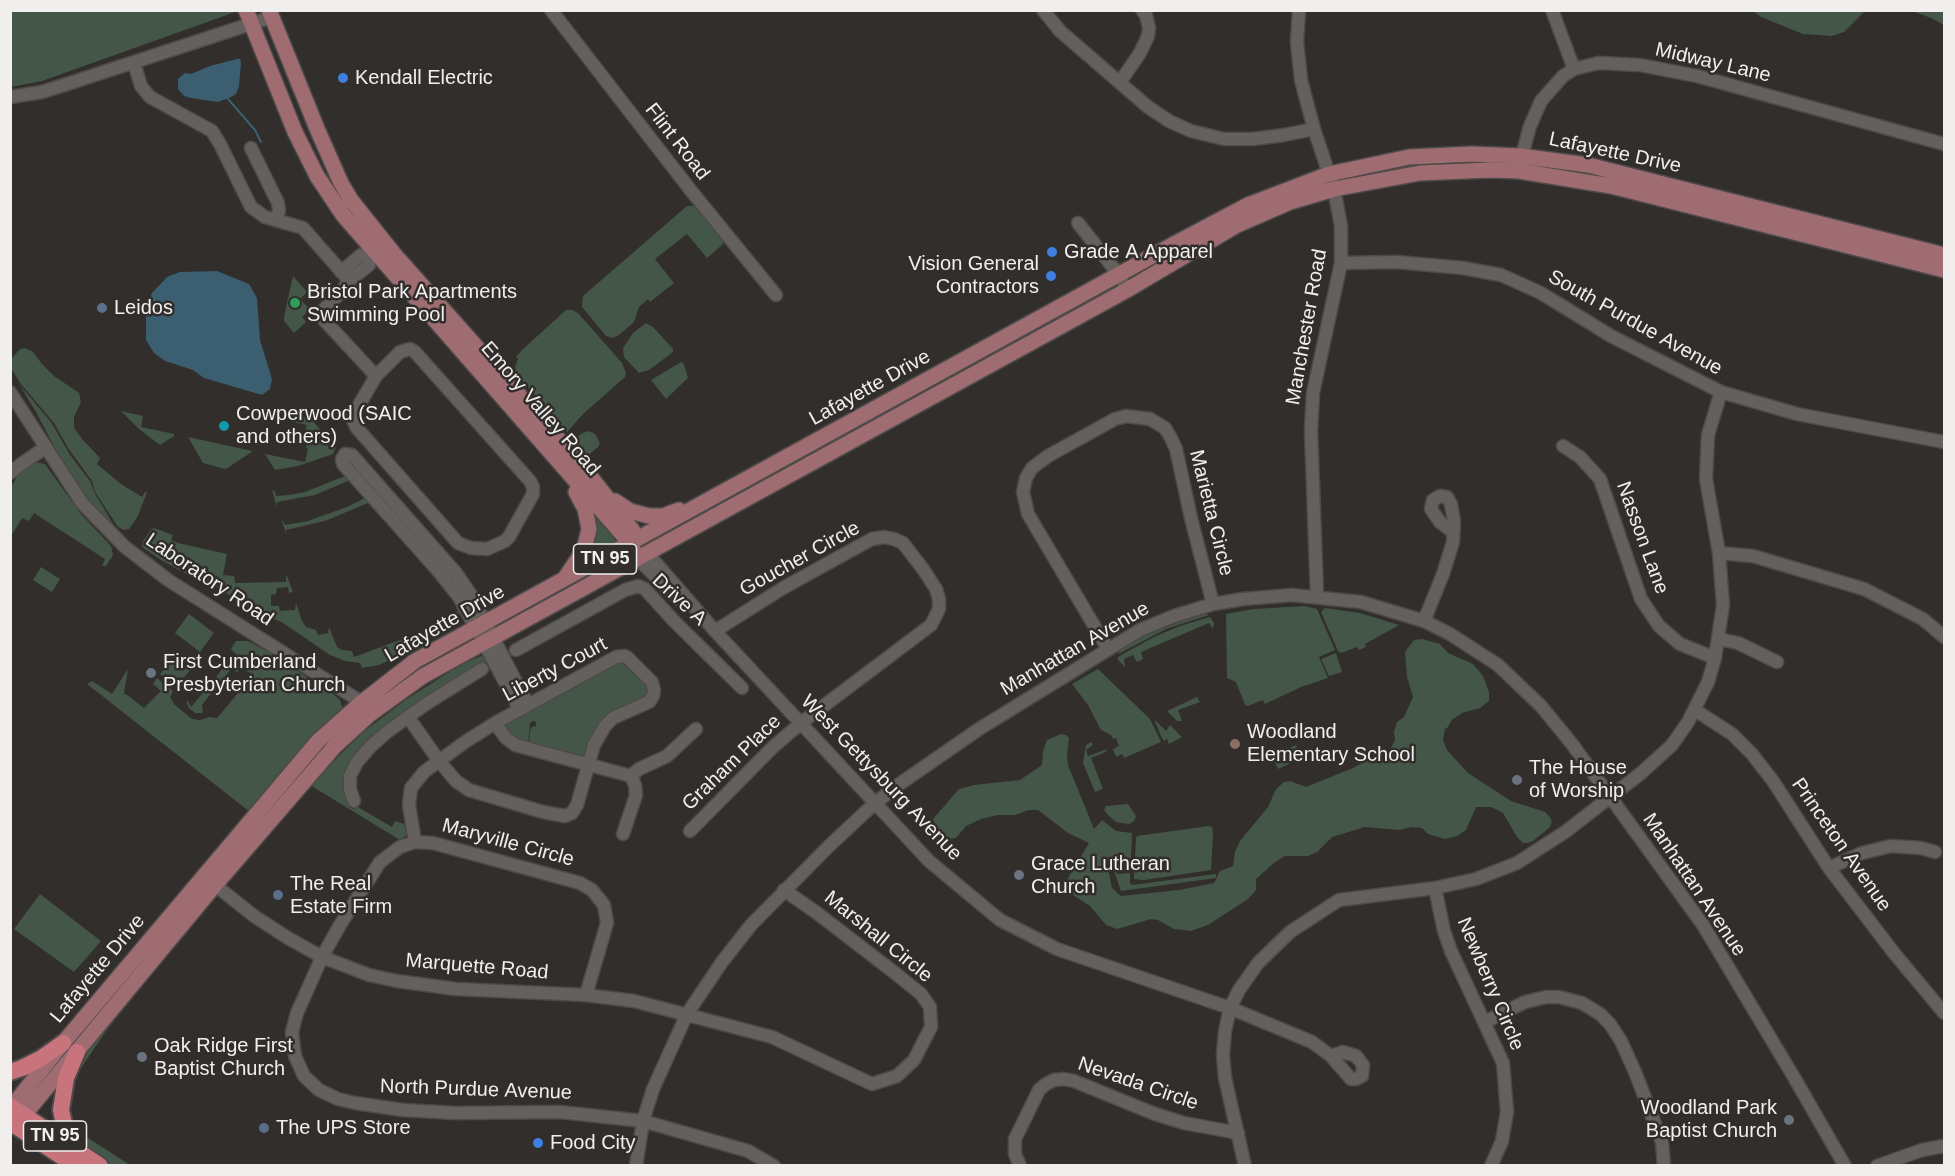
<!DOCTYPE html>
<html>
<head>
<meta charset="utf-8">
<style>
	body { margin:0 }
	#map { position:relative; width:1955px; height:1176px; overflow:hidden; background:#312e2c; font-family:Helvetica,sans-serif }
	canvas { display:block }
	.frame { position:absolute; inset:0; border:12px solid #f1efee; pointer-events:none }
</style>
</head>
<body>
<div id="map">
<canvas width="1955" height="1176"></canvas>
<div class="frame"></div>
</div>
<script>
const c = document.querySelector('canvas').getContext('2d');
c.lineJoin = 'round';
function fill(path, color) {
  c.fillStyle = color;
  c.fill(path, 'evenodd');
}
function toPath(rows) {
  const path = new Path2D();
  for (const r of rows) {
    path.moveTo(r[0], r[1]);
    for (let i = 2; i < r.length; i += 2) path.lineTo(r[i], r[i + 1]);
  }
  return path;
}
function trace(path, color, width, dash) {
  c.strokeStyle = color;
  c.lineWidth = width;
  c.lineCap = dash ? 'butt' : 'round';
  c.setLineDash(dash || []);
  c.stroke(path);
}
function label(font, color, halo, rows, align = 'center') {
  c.font = font + ' Helvetica,sans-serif';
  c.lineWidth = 5;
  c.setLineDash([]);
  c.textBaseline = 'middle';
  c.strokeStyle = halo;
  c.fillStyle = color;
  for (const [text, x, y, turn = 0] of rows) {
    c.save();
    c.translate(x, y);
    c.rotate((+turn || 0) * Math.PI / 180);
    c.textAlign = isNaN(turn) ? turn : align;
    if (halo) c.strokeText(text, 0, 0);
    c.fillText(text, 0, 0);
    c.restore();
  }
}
const green = toPath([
	[10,11,11,10,238,11,42,81,11,87],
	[1753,11,1865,11,1844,32,1832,36,1803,34,1761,17],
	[1912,11,1944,11,1944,25,1931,18],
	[687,206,696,206,724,238,723,244,707,258,687,234,655,259,674,283,650,302,648,299,639,307,634,322,619,335,613,338,606,336,582,307,583,296],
	[293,276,307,292,300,299,310,309,302,317,306,322,294,333,284,321,284,317],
	[566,310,572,310,578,313,622,363,626,373,625,377,583,414,567,432,517,375,515,367,518,359,516,357,523,349],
	[646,323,653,327,673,349,673,352,649,370,639,373,624,357,623,348,633,333],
	[25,348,32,351,42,364,54,376,79,393,81,402,74,417,74,428,83,440,100,458,97,464,121,484,142,497,145,492,147,492,138,516,129,529,124,530,118,527,95,492,92,481,68,448,54,423,20,383,11,368,11,359,20,349],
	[681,362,684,364,688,378,666,399,651,380],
	[19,384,51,422,70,455,90,481,95,494,115,527,109,525,88,500,65,467,36,412],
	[121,411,143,416,141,427,174,434,174,436,160,445,139,429],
	[280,412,311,419,328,438,328,444,336,447,333,454,298,466,275,470,265,454,305,462,308,449,306,448,308,437,304,436,307,425,271,417],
	[589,431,595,434,600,443,598,447,586,457,572,440,583,433],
	[188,437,243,449,253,451,226,469,221,468,203,463],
	[34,462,45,464,81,514,111,546,113,555,106,566,102,566,105,559,34,513,29,521,22,518,11,536,10,489,17,476],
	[345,476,355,485,353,485,350,480,315,495,277,502,277,507,272,490,275,491,276,496,289,495,305,492],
	[365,498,375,507,368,503,325,521,286,530,286,534,281,518,285,525,308,521,347,507],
	[593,514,617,542,587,559],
	[154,528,173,535,171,540,178,543,227,554,223,575,234,576,235,583,286,582,286,576,287,576,293,592,289,593,288,587,277,588,276,594,271,595,271,606,279,606,280,611,295,610,296,603,302,621,306,627,316,630,318,635,328,633,329,627,337,647,342,650,352,651,354,657,419,633,458,611,456,606,458,603,460,611,448,628,409,644,390,660,379,665,362,668,360,663,345,661,330,655,283,623,245,605,212,584,192,577,161,560,142,547,143,541,151,530],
	[41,567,60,579,52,592,33,580],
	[1305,606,1317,609,1335,650,1319,657,1328,678,1301,687,1265,704,1263,700,1248,706,1245,705,1236,682,1227,678,1226,614,1254,609],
	[1325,608,1360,613,1399,625,1365,644,1366,647,1359,650,1357,647,1341,653,1338,651,1321,612],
	[1204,613,1209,615,1166,629,1118,654,1121,649,1148,634],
	[189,614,214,633,200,652,175,633],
	[1210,617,1214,623,1213,629,1209,623,1141,652,1143,659,1137,662,1133,655,1124,659,1125,667,1118,660,1118,657,1123,654,1154,637,1180,626],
	[1422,639,1440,644,1448,653,1473,664,1483,676,1489,692,1489,701,1480,708,1462,713,1452,720,1448,727,1445,729,1443,740,1447,750,1468,773,1511,801,1545,812,1550,817,1552,822,1549,828,1533,841,1527,843,1523,843,1517,837,1503,813,1491,807,1476,807,1466,830,1457,836,1445,839,1428,834,1422,828,1411,827,1399,830,1365,827,1332,837,1317,852,1308,856,1285,856,1275,862,1256,879,1256,890,1248,899,1208,925,1191,931,1174,929,1158,920,1151,919,1117,929,1106,925,1090,906,1073,895,1067,880,1089,843,1068,833,1038,810,1029,810,1015,815,998,815,981,819,966,826,956,838,951,839,939,832,935,825,933,819,959,789,974,785,1020,780,1042,765,1043,751,1047,740,1061,734,1066,735,1069,738,1067,756,1068,765,1094,829,1102,820,1116,831,1132,833,1131,858,1118,857,1117,874,1130,873,1130,883,1132,885,1216,874,1216,878,1121,891,1112,865,1109,873,1112,888,1121,896,1179,890,1214,883,1220,871,1233,866,1235,852,1240,841,1268,807,1276,789,1284,782,1290,781,1306,787,1353,768,1391,748,1395,740,1394,732,1397,722,1404,717,1413,697,1407,677,1405,652,1414,640],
	[236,641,248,641,267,651,333,694,340,700,342,707,342,711,250,812,87,684,92,681,112,694,128,669,124,694,127,695,144,708,161,691,153,684,157,678,173,691,170,697,174,704,192,719,200,720,209,717,217,718,254,674,246,671,245,663,231,649],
	[1336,653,1342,672,1329,676,1321,659],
	[225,656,228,656,237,664,240,669,236,673,233,667,217,686,212,682,227,663,222,658],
	[481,656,485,657,488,663,355,759,349,807,353,809,358,807,392,827,395,821,404,824,407,835,403,838,400,840,310,785,362,733,407,699,462,664],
	[172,660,179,666,183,662,191,669,179,684,174,686,160,674],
	[617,662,625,662,649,686,647,695,642,700,620,709,585,756,581,758,529,745,530,731,532,727,536,726,536,722,533,721,530,723,528,745,517,741,505,728,507,723],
	[1098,669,1150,719,1161,742,1124,758,1122,754,1116,757,1113,749,1119,746,1116,738,1113,739,1111,735,1101,730,1088,705,1072,684],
	[211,683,216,687,202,705,203,713,195,713,189,708,186,702,188,701,191,707],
	[1197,697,1200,702,1178,710,1182,721,1177,721,1167,711],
	[1154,719,1166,731,1170,725,1182,737,1169,744,1167,739,1164,741,1161,736],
	[1091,742,1093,745,1086,750,1088,756,1110,748,1106,750,1106,752,1091,758,1103,789,1095,792,1083,763,1086,745],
	[1296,745,1302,758,1278,769,1272,756],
	[1128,804,1136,816,1134,821,1129,824,1116,822,1108,815,1104,810,1106,806],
	[1209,826,1212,827,1213,833,1211,870,1144,880,1134,879,1136,838,1137,836],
	[40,894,101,941,74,972,14,929],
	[212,900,106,1031,71,1083,82,1056,208,902],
	[68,1125,130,1165,108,1165,86,1151,71,1136]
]);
const water = toPath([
	[237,59,240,59,241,63,239,86,236,94,231,97,218,102,191,98,184,96,178,89,178,79,185,73,191,74,210,66],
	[217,271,249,284,257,298,260,340,272,379,270,389,262,395,204,378,193,370,165,361,154,353,146,340,146,309,152,293,167,277,180,272]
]);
const stream = toPath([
	[228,99,255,130,261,142]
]);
const minor = toPath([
	[551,10,692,192,776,295],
	[1043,10,1060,31,1148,107,1169,121,1191,131,1224,139,1253,139,1284,135,1314,129],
	[1299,10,1297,42,1301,80,1314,129,1334,189,1341,226,1341,263,1313,393,1311,431,1317,596],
	[1552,10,1574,69],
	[134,63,141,86,150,97,212,131,220,144,251,207,265,217,303,228,347,278],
	[1120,82,1140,53,1148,36,1149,28,1146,15,1142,10],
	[10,97,42,92,64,85,272,17],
	[251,148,278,203,279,211,276,220],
	[1520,163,1530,126,1541,101,1563,76,1574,69,1598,63,1640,65,1697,76,1944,144],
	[1078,223,1119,275,1127,290],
	[1341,263,1397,262,1463,268,1501,275,1541,293,1611,336,1721,392,1797,414,1944,442],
	[341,272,361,255,371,254,369,265,349,281,340,293,325,308,323,314,324,320,376,376,352,417,356,427,458,543,471,548,487,549,505,541,509,537,533,494,533,487,530,481,415,352,410,349,400,352,376,376],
	[10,392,82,503,125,547,168,580,355,698,365,710],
	[1563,446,1580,457,1600,479,1641,599,1659,626,1680,644,1715,658],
	[10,473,20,465,46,447],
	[1719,553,1753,556,1864,589,1923,619,1944,637],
	[648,554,715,631,929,861,1000,920,1057,949,1230,1008,1312,1042,1331,1056,1351,1079,1356,1079,1362,1076,1363,1065,1356,1056,1343,1052,1331,1056],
	[638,559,678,599],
	[1424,621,1443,574,1453,542,1454,521,1451,504,1447,497,1440,496,1433,500,1431,509,1440,522,1453,532],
	[1719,639,1738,643,1777,662],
	[1108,649,1028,514,1023,492,1026,478,1032,468,1048,456,1115,419,1126,416,1150,419,1165,428,1171,438,1176,449,1191,518,1213,604],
	[516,650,625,590,638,586,645,589,673,620,742,688],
	[520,710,459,597,440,573,343,464,342,459,345,454,352,455,456,573,471,595,528,705],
	[1695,710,1732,734,1752,754,1773,781,1829,868,1894,953,1944,1013],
	[408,717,439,761,456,781,469,790,543,812,565,816,572,813,577,805,594,745,605,726,613,718,649,702,653,696,654,690,652,682,628,658,625,656,616,657,495,723,465,742,439,761,424,772,411,788,409,805,415,842],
	[495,723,505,737,515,745,631,776,635,785,636,795,623,834],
	[631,776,639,769,667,756,696,729],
	[354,801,350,789,350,776,357,762,370,747,387,732,426,704,482,669],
	[690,831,773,747,801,723,931,625,939,609,939,599,936,589,923,569,903,543,894,539,884,537,872,539,850,551,783,588,715,631],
	[1829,868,1862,853,1891,846,1921,848,1935,852],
	[215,885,254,916,288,938,322,957,369,975,397,981,456,989,586,995,634,1001,772,1037,872,1084,897,1076,914,1060,931,1027,930,1007,921,994,895,973,817,913,784,890],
	[1435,888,1444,931,1451,951,1503,1063,1507,1112,1502,1141,1491,1166],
	[586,995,607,923,604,905,592,890,580,883,433,843,415,842,400,847,380,862,340,925,322,957,297,1013,292,1032,295,1056,304,1076,319,1090,338,1099,355,1103,403,1110,456,1113,560,1112,643,1121,748,1151,774,1166],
	[1485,1022,1525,1002,1546,997,1559,997,1582,1003,1600,1014,1610,1024,1621,1041,1635,1072,1662,1142,1664,1166],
	[636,1166,643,1121,653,1089,687,1014,722,962,751,925,829,846,874,804,901,783,979,729,1140,630,1174,616,1213,604,1243,599,1292,595,1361,602,1424,621,1450,634,1498,665,1541,706,1572,744,1703,925,1795,1079,1845,1166],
	[1020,1166,1015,1154,1015,1139,1039,1090,1046,1084,1054,1080,1064,1079,1074,1081,1155,1114,1184,1123,1238,1133],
	[1245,1166,1225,1078,1223,1055,1225,1031,1230,1008,1239,990,1258,963,1290,932,1339,900,1435,888,1476,879,1517,863,1565,832,1640,774,1672,745,1688,722,1708,682,1715,658,1723,605,1719,553,1706,479,1708,435,1721,392],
	[1877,1166,1922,1150,1944,1146]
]);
const major = toPath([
	[246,10,295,132,317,176,343,215,623,535,634,551],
	[269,10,318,131,341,183,351,200,394,254,582,466,633,531],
	[615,501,630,511,649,516,663,516,679,510],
	[565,578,584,550,589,529,585,509,576,492],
	[10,1109,63,1043,318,741,361,703,415,661,1176,243,1248,205,1329,174,1409,157,1472,154,1520,156,1588,165,1944,255],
	[24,1115,215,885,334,747,369,715,423,676,1127,290,1237,225,1290,202,1334,189,1420,173,1489,170,1519,171,1611,186,1944,270]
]);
const highway = toPath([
	[10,1072,22,1068,40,1059,63,1043],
	[10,1106,100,1166],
	[10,1122,76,1166],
	[75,1148,66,1133,61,1110,66,1078,77,1052]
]);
const markers = [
	[343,78,6,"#3f7fe0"],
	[1052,252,6,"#3f7fe0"],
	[1051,276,6,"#3f7fe0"],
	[295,303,6,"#2e9e5b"],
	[102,308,6,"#5c6f8a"],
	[224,426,6,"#0f9aa8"],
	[151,673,6,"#6b7280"],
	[1235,744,6,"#8d6e63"],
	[1517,780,6,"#6b7280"],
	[1019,875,6,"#6b7280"],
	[278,895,6,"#5c6f8a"],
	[142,1057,6,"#6b7280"],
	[1789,1120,6,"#6b7280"],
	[264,1128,6,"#5c6f8a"],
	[538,1143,6,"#3f7fe0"]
];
const shields = [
	[605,559,63],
	[55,1136,63]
];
const shieldNames = [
	["TN 95",605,559],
	["TN 95",55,1136]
];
const streetNames = [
	["Midway Lane",1713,63,13],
	["Flint Road",677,142,52],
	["Lafayette Drive",1615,153,12],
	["South Purdue Avenue",1635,323,29],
	["Manchester Road",1307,327,-80],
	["Lafayette Drive",870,388,-29],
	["Emory Valley Road",540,409,49],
	["Marietta Circle",1211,513,76],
	["Nasson Lane",1642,538,70],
	["Goucher Circle",800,559,-29],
	["Laboratory Road",209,580,34],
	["Drive A",679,600,43],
	["Lafayette Drive",445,624,-30],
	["Manhattan Avenue",1075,649,-30],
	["Liberty Court",555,670,-28],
	["Graham Place",732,763,-44],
	["West Gettysburg Avenue",881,778,46],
	["Maryville Circle",508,843,15],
	["Princeton Avenue",1841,845,55],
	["Manhattan Avenue",1694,885,56],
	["Marshall Circle",878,937,39],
	["Marquette Road",477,967,5],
	["Lafayette Drive",98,969,-50],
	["Newberry Circle",1490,984,67],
	["Nevada Circle",1138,1084,19],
	["North Purdue Avenue",476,1090,2]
];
const poiNames = [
	["Kendall Electric",355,78],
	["Grade A Apparel",1064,252],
	["Vision General",1039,264,"right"],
	["Contractors",1039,287,"right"],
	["Bristol Park Apartments",307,292],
	["Swimming Pool",307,315],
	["Leidos",114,308],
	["Cowperwood (SAIC",236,414],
	["and others)",236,437],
	["First Cumberland",163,662],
	["Presbyterian Church",163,685],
	["Woodland",1247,732],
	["Elementary School",1247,755],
	["The House",1529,768],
	["of Worship",1529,791],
	["Grace Lutheran",1031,864],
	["Church",1031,887],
	["The Real",290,884],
	["Estate Firm",290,907],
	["Oak Ridge First",154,1046],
	["Baptist Church",154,1069],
	["Woodland Park",1777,1108,"right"],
	["Baptist Church",1777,1131,"right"],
	["The UPS Store",276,1128],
	["Food City",550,1143]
];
fill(green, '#445647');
fill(water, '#3b5f70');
trace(stream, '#3b5f70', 2);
trace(minor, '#4d4a49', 15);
trace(major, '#4d4a49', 18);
trace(highway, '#4d4a49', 20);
trace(minor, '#64605e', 12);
trace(major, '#9f6c71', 15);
trace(highway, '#c7747d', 16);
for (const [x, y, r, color] of markers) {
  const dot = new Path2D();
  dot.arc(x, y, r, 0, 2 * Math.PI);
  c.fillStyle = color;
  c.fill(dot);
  trace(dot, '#312e2c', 2);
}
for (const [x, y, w] of shields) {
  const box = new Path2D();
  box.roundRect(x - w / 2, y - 15, w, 30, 4.5);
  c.fillStyle = '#312e2c';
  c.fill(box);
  trace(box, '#f1efee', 1.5);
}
label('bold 18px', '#f1efee', null, shieldNames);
label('20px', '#f1efee', '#312e2c', streetNames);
label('20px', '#f1efee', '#312e2c', poiNames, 'left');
</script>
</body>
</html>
